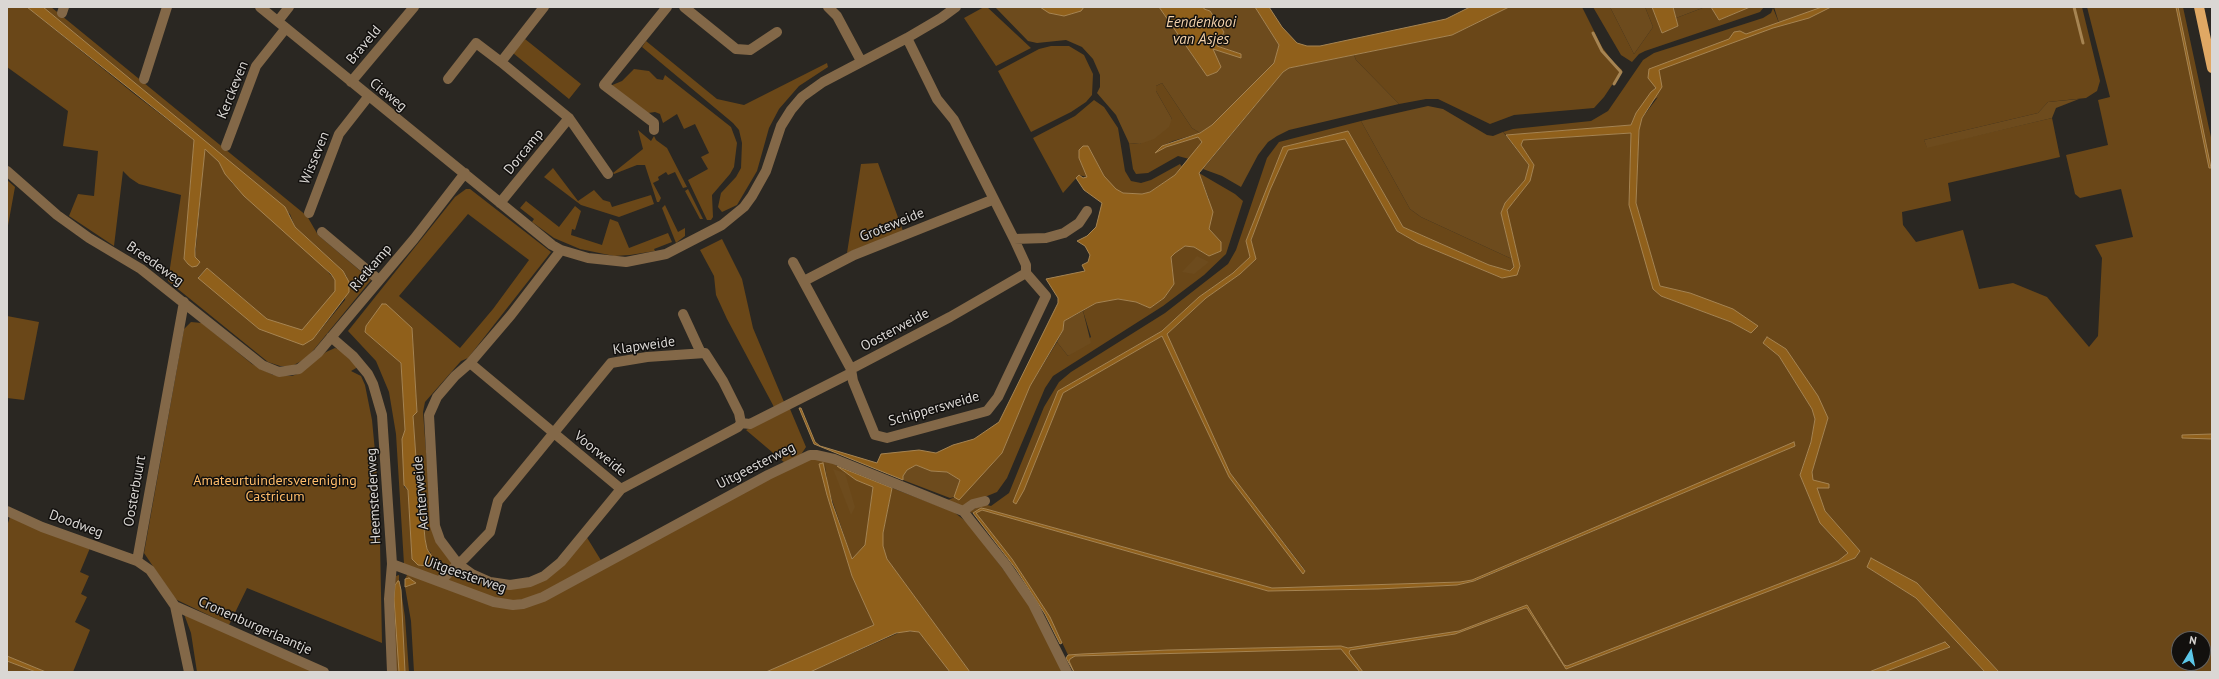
<!DOCTYPE html>
<html>
<head>
<meta charset="utf-8">
<style>
	body { margin:0 }
	#map { position:relative; width:2219px; height:679px; overflow:hidden; background:#2a2722; font-family:"PT Sans",sans-serif }
	canvas { display:block }
	.frame { position:absolute; inset:0; border:8px solid #dad7d4; pointer-events:none }
	.north { position:absolute; left:2171px; top:631px; width:40px; height:40px; box-sizing:border-box; background:#12100e; border:1px solid #62605d; border-radius:50%; rotate:10deg; font-size:11px; font-weight:700; line-height:16px; text-align:center; color:#dad7d4 }
	.north::after { content:''; display:block; margin:auto; width:14px; height:18px; background:#5cc7e8; clip-path:polygon(50% 0,100% 100%,50% 72%,0 100%) }
</style>
</head>
<body>
<div id="map">
<canvas width="2219" height="679"></canvas>
<div class="frame"></div>
<div class="north">N</div>
</div>
<script>
const c = document.querySelector('canvas').getContext('2d');
c.lineJoin = 'round';
function fill(path, color) {
  c.fillStyle = color;
  c.fill(path, 'evenodd');
}
function toPath(rows) {
  const path = new Path2D();
  for (const r of rows) {
    path.moveTo(r[0], r[1]);
    for (let i = 2; i < r.length; i += 2) path.lineTo(r[i], r[i + 1]);
  }
  return path;
}
function trace(path, color, width, dash) {
  c.strokeStyle = color;
  c.lineWidth = width;
  c.lineCap = dash ? 'butt' : 'round';
  c.setLineDash(dash || []);
  c.stroke(path);
}
function label(font, color, halo, rows, align = 'center') {
  c.font = font + ' "PT Sans",sans-serif';
  c.lineWidth = 3;
  c.setLineDash([]);
  c.textBaseline = 'middle';
  c.strokeStyle = halo;
  c.fillStyle = color;
  for (const [text, x, y, turn = 0] of rows) {
    c.save();
    c.translate(x, y);
    c.rotate((+turn || 0) * Math.PI / 180);
    c.textAlign = isNaN(turn) ? turn : align;
    if (halo) c.strokeText(text, 0, 0);
    c.fillText(text, 0, 0);
    c.restore();
  }
}
const green = toPath([
	[7,7,27,7,133,93,194,140,184,259,188,264,195,257,205,148,219,162,232,183,322,265,335,280,337,286,332,297,306,328,299,331,267,319,207,268,198,277,259,329,313,339,345,300,347,277,343,271,295,227,290,214,43,7,51,7,307,216,318,235,371,280,307,358,292,366,280,366,268,362,168,281,181,195,139,184,130,178,123,171,114,246,69,216,78,194,94,196,98,151,63,146,68,111,7,67],
	[984,7,987,7,1031,48,996,66,964,18],
	[1509,7,1582,7,1602,47,1613,62,1622,70,1604,97,1594,108,1514,115,1490,124,1438,99,1426,99,1399,104,1356,60,1354,55,1452,35],
	[1593,7,1610,7,1634,54,1653,27,1645,7,1652,7,1662,33,1678,26,1676,18,1705,7,1711,7,1719,20,1750,7,1764,7,1760,12,1645,51,1639,54,1632,62,1621,55],
	[1825,7,2082,7,2100,81,2097,91,2086,98,2048,102,2038,113,1924,140,1927,147,2052,118,2060,157,1948,183,1951,201,1902,212,1903,225,1916,242,1963,230,1979,289,2013,283,2047,297,2089,347,2098,336,2102,258,2095,245,2133,237,2121,189,2080,198,2075,194,2066,155,2108,145,2098,100,2110,97,2087,7,2183,7,2212,142,2212,672,1999,672,1917,583,1867,567,1916,598,1985,672,1884,672,1950,647,1945,642,1869,672,1363,672,1349,653,1350,650,1455,634,1525,608,1527,608,1566,669,1855,558,1860,551,1825,511,1813,480,1812,472,1828,418,1786,349,1763,343,1779,356,1812,409,1815,419,1811,442,1800,475,1820,523,1848,553,1838,561,1567,666,1564,665,1527,605,1459,631,1348,648,1341,646,1168,650,1068,655,1050,617,1012,559,976,513,982,510,1268,591,1378,589,1457,585,1475,581,1795,446,1794,443,1472,580,1460,582,1272,588,986,509,981,508,973,513,969,512,983,504,991,506,1009,493,1044,407,1059,382,1071,372,1165,313,1228,264,1236,250,1267,158,1279,142,1361,121,1410,209,1421,217,1512,259,1514,267,1511,271,1489,265,1403,227,1348,131,1283,147,1246,241,1250,257,1233,273,1199,297,1162,331,1058,391,1024,490,1063,393,1162,336,1229,477,1303,573,1305,570,1230,473,1167,334,1206,298,1240,274,1256,259,1251,240,1270,190,1288,150,1345,139,1397,231,1418,243,1502,278,1520,266,1507,210,1530,181,1534,165,1521,145,1523,140,1631,133,1629,205,1661,296,1731,322,1751,333,1757,326,1690,293,1660,286,1636,203,1639,130,1642,118,1658,97,1636,113,1631,125,1506,135,1503,132,1513,129,1591,121,1608,111,1643,60,1654,53,1763,18,1771,13,1773,8,1779,23],
	[2179,639,2203,639,2203,663,2179,663],
	[525,39,581,84,569,99,513,53],
	[646,41,717,99,744,105,827,63,828,67,799,86,779,109,769,128,757,171,737,205,722,212,718,207,721,193,736,177,741,168,742,143,739,130,733,123,642,47],
	[1051,46,1069,46,1084,55,1093,74,1092,95,1086,102,1071,112,1031,132,998,71,1039,49],
	[634,69,649,71,657,79,663,80,665,75,731,127,737,143,734,167,730,174,712,195,713,217,711,220,707,220,688,180,708,169,701,157,709,153,695,124,684,129,677,114,663,123,660,114,655,112,648,113,610,86,622,81],
	[1162,83,1192,128,1200,133,1173,141,1162,146,1157,152,1166,147,1198,137,1202,142,1189,159,1178,156,1148,173,1136,174,1133,169,1129,143,1140,144,1172,119,1156,91,1156,86],
	[1094,100,1104,107,1118,128,1125,171,1131,181,1141,183,1151,180,1180,164,1182,167,1175,175,1150,192,1142,194,1123,193,1116,190,1104,176,1088,146,1079,158,1087,177,1079,175,1063,193,1033,138,1075,116],
	[638,130,651,141,654,136,656,140,667,148,687,187,683,188,675,172,668,175,666,172,658,177,659,180,653,183,661,198,659,202,657,202,645,165,637,165,614,174,613,173,643,149],
	[878,163,903,231,847,253,861,164],
	[553,168,578,201,594,190,603,200,610,202,612,207,651,195,654,204,619,217,581,205,544,177],
	[1199,173,1235,194,1243,201,1226,254,1204,275,1163,306,1053,376,1045,388,1007,478,997,492,960,507,948,500,955,497,959,499,1002,453,1030,386,1057,342,1068,356,1091,337,1083,311,1096,303,1118,299,1136,302,1150,308,1164,298,1174,284,1171,257,1175,253,1185,246,1194,247,1209,256,1221,251,1221,242,1209,229,1209,199],
	[7,180,15,187,7,231],
	[466,189,470,189,551,252,468,358,461,361,425,402,423,412,430,503,453,564,439,577,404,564,396,434,389,392,376,361,348,331,455,197],
	[468,214,529,260,493,309,460,348,399,296],
	[384,304,412,328,417,412,413,416,419,500,422,505,425,539,427,549,431,553,412,559,408,490,404,487,405,430,401,363,365,332,366,326],
	[688,189,703,219,700,219,685,191],
	[526,201,559,227,575,206,581,211,575,230,572,229,571,235,602,245,610,219,618,222,629,248,668,233,672,242,654,249,655,251,630,255,614,256,580,249,554,238,532,222,534,219,520,208],
	[665,205,678,232,685,228,685,236,676,243,662,208],
	[722,239,742,279,753,328,784,402,774,407,727,319,716,295,714,276,700,250],
	[7,316,39,322,24,400,7,398],
	[191,322,202,323,252,364,273,375,292,376,300,373,326,352,335,348,340,350,358,367,351,371,361,376,365,385,372,420,376,462,380,542,382,643,247,588,229,625,175,599,144,553,184,329],
	[787,408,790,409,806,447,800,456,785,463,746,430],
	[807,460,829,460,856,480,873,486,865,545,852,559,828,488,825,465,827,495,852,576,874,625,766,672,414,672,411,621,405,587,416,583,405,579,408,573,512,608],
	[892,488,954,512,969,524,1033,609,1064,672,970,672,887,559,883,546,883,533],
	[10,517,90,548,80,572,89,576,81,594,87,597,75,622,90,630,73,672,46,672,7,656,7,526],
	[586,536,602,562,531,599,504,601,446,581,456,568,478,582,489,586,529,586],
	[399,575,399,581,395,589,399,672,395,672,392,599,396,576],
	[401,590,405,617,409,672,405,672,404,663],
	[184,614,315,672,197,672,191,633],
	[903,631,919,632,950,672,810,672],
	[1342,649,1360,672,1074,672,1069,661,1070,659,1075,656],
	[7,661,36,672,7,672]
]);
const forest = toPath([
	[995,7,1040,7,1072,14,1084,7,1159,7,1207,76,1217,72,1212,49,1241,57,1241,54,1217,46,1224,32,1210,11,1204,9,1204,7,1255,7,1279,45,1274,63,1240,99,1212,125,1200,133,1192,128,1162,83,1156,86,1156,91,1172,119,1169,127,1154,139,1140,144,1129,143,1116,115,1097,93,1100,87,1100,75,1093,59,1082,47,1066,40,1037,43,1028,41],
	[1610,7,1645,7,1653,27,1634,54],
	[1673,7,1705,7,1676,18],
	[1774,7,1825,7,1779,23],
	[1354,55,1356,60,1399,104,1289,130,1277,136,1268,142,1258,155,1241,187,1222,176,1203,169,1283,72,1289,68],
	[2079,99,2056,108,2052,118,1927,148,1924,140,2038,113,2048,102],
	[1428,106,1443,109,1487,135,1493,136,1503,132,1529,165,1525,180,1505,203,1501,213,1512,259,1421,217,1410,209,1361,121],
	[1197,256,1209,262,1194,274,1182,272],
	[1083,311,1091,343,1068,356,1057,342,1063,330,1064,321],
	[916,465,931,471,947,472,960,480,955,497,950,498,903,480,903,476,907,470],
	[833,469,845,473,855,507,851,515]
]);
const water = toPath([
	[27,7,43,7,285,207,295,227,343,271,349,282,349,292,313,339,303,345,300,344,259,329,198,278,207,268,267,319,302,330,335,291,335,280,331,274,244,196,225,174,219,162,205,149,195,249,195,257,200,262,197,266,192,267,188,264,184,259,194,140,27,7],
	[1040,7,1084,7,1081,11,1064,16,1049,13,1040,7],
	[1159,7,1204,7,1204,9,1210,11,1224,32,1217,46,1241,54,1241,58,1213,49,1221,67,1217,72,1207,76,1159,7],
	[1255,7,1269,7,1282,27,1297,43,1307,46,1320,46,1446,19,1470,7,1509,7,1452,35,1289,68,1283,72,1199,173,1213,212,1209,229,1221,242,1221,251,1209,256,1194,247,1185,246,1175,253,1171,257,1174,284,1164,298,1150,308,1136,302,1118,299,1096,303,1064,321,1063,330,1030,386,1002,453,959,500,954,497,960,480,947,472,931,471,916,465,907,470,903,476,903,480,814,444,799,408,801,408,815,442,820,446,877,463,881,454,919,450,936,453,953,445,974,439,999,422,1058,303,1058,298,1046,279,1085,271,1082,265,1088,262,1090,255,1085,246,1077,241,1087,236,1096,227,1102,203,1084,190,1076,178,1079,175,1083,178,1087,177,1079,158,1079,150,1083,146,1088,146,1104,176,1116,189,1123,193,1142,194,1150,192,1175,175,1202,142,1198,137,1166,147,1155,153,1162,146,1200,133,1212,125,1274,63,1279,45,1255,7],
	[1652,7,1673,7,1678,26,1662,33,1652,7],
	[1711,7,1750,7,1719,20,1711,7],
	[1822,7,1831,7,1809,18,1773,28,1659,70,1662,87,1642,118,1639,130,1636,203,1660,286,1690,293,1733,309,1758,326,1751,333,1731,322,1661,296,1653,289,1629,205,1631,133,1523,140,1521,145,1534,165,1530,181,1507,210,1520,266,1517,275,1502,278,1418,243,1397,231,1345,139,1288,150,1270,190,1251,240,1256,259,1240,274,1206,298,1167,334,1230,473,1305,571,1303,574,1229,477,1162,336,1063,393,1024,490,1016,504,1013,502,1058,391,1162,331,1199,297,1233,273,1250,257,1246,241,1283,147,1348,131,1403,227,1489,265,1510,271,1514,267,1501,213,1505,203,1525,180,1529,165,1506,135,1631,125,1636,113,1651,92,1656,88,1648,78,1649,69,1729,39,1734,32,1740,31,1746,34,1822,7],
	[2176,7,2178,7,2211,168,2209,168,2176,7],
	[382,304,386,304,412,328,417,412,413,416,419,500,422,505,425,539,427,549,434,560,428,566,418,565,412,559,408,490,404,485,402,439,405,430,401,363,365,332,366,326,382,304],
	[1767,337,1786,349,1818,396,1828,418,1812,472,1813,480,1829,484,1829,488,1817,488,1825,511,1860,551,1855,558,1566,669,1527,608,1525,608,1455,634,1350,650,1349,653,1363,672,1360,672,1341,649,1075,656,1070,659,1069,661,1074,672,1066,658,1068,655,1082,654,1168,650,1341,646,1348,648,1459,631,1527,605,1564,665,1567,666,1838,561,1848,553,1820,523,1800,475,1811,442,1815,419,1812,409,1779,356,1763,343,1767,337],
	[2212,434,2212,439,2182,438,2182,435,2212,434],
	[1794,442,1795,446,1474,581,1457,585,1378,589,1268,591,982,510,976,513,1012,559,1050,617,1062,643,1060,644,1045,614,1016,569,973,513,981,508,986,509,1272,588,1460,582,1472,580,1794,442],
	[823,463,832,503,852,559,865,545,873,487,856,480,837,466,892,488,883,533,883,546,887,559,970,672,950,672,919,632,910,631,896,633,810,672,766,672,874,625,852,576,827,495,819,464,823,463],
	[1871,558,1917,583,1999,672,1985,672,1916,598,1867,567,1871,558],
	[409,578,416,583,405,587,405,579,409,578],
	[398,581,399,581,401,590,405,672,399,672,394,599,395,585,398,581],
	[1945,642,1950,647,1884,672,1869,672,1945,642],
	[7,656,46,672,36,672,7,661,7,656]
]);
const stream = toPath([
	[2074,7,2083,43],
	[1593,33,1602,51,1621,72,1614,84]
]);
const minor = toPath([
	[260,7,552,245,561,250,588,258,626,262,666,254,722,225,744,207,752,196,766,171,781,126,791,110,802,97,823,82,907,38,941,18,956,7],
	[544,7,501,62,569,118,608,174],
	[684,7,736,49,750,50,777,32],
	[828,7,837,16,861,61],
	[62,13,64,7],
	[278,21,289,7],
	[144,79,167,7],
	[448,79,476,43,501,62],
	[351,82,414,7],
	[654,130,654,123,604,85,667,7],
	[226,146,256,66,286,28],
	[7,171,57,215,89,238,141,269,262,365,279,372,299,369,318,353,414,239,465,173],
	[500,203,569,118],
	[309,213,339,134,368,97],
	[322,232,379,280],
	[1014,239,1046,238,1064,233,1079,223,1087,211],
	[561,250,511,315,470,363,621,489],
	[793,262,851,369,950,317,1026,273,1026,265,1014,239,954,120,937,99,907,38],
	[804,281,854,255,992,200],
	[184,302,137,561,150,570,175,606,189,672],
	[683,314,701,353],
	[331,337,353,356,368,374,373,384,382,415,392,564,389,599,392,672],
	[851,369,853,381,875,435,887,438,987,411,998,397,1046,296,1026,273],
	[741,423,750,424,851,373],
	[7,511,42,527,137,561],
	[963,511,973,504,985,501],
	[392,564,494,602,513,605,523,604,543,597,768,475,810,455,816,455,834,459,963,511,1006,565,1033,604,1067,672],
	[440,581,458,564,464,559,490,532,498,501,611,363,647,357,705,353,723,381,739,413,741,423,738,427,621,489,561,562,544,576,530,582,510,585,490,582,472,574,458,564,440,540,435,526,429,415,437,397,455,376,470,363],
	[175,606,324,672]
]);
const major = toPath([
	[2199,7,2212,68]
]);
const streetNames = [
	["Braveld",364,45,-50],
	["Kerckeven",233,90,-68],
	["Cieweg",388,95,39],
	["Dorcamp",524,152,-51],
	["Wisseven",315,158,-68],
	["Groteweide",892,225,-22],
	["Breedeweg",155,264,35],
	["Rietkamp",371,268,-50],
	["Oosterweide",895,330,-28],
	["Klapweide",644,346,-8],
	["Schippersweide",934,409,-16],
	["Voorweide",600,454,39],
	["Uitgeesterweg",756,466,-27],
	["Oosterbuurt",135,491,-80],
	["Achterweide",421,493,-95],
	["Heemstederweg",374,496,-93],
	["Doodweg",76,524,20],
	["Uitgeesterweg",465,575,19],
	["Cronenburgerlaantje",255,626,24]
];
const parkNames = [
	["Amateurtuindersvereniging",275,481],
	["Castricum",275,497]
];
const waterNames = [
	["Eendenkooi",1201,23],
	["van Asjes",1201,40]
];
fill(green, '#6a4718');
fill(forest, '#6d4b1d');
fill(water, '#90601b');
trace(water, '#a68452', 1);
trace(stream, '#a68452', 3);
trace(minor, '#836848', 10);
trace(major, '#e0a864', 10);
label('14px', '#dad7d4', '#12100e', streetNames);
label('14px', '#ffbd6a', '#12100e', parkNames);
label('italic 15px', '#f2d1ab', '#12100e', waterNames);
</script>
</body>
</html>
